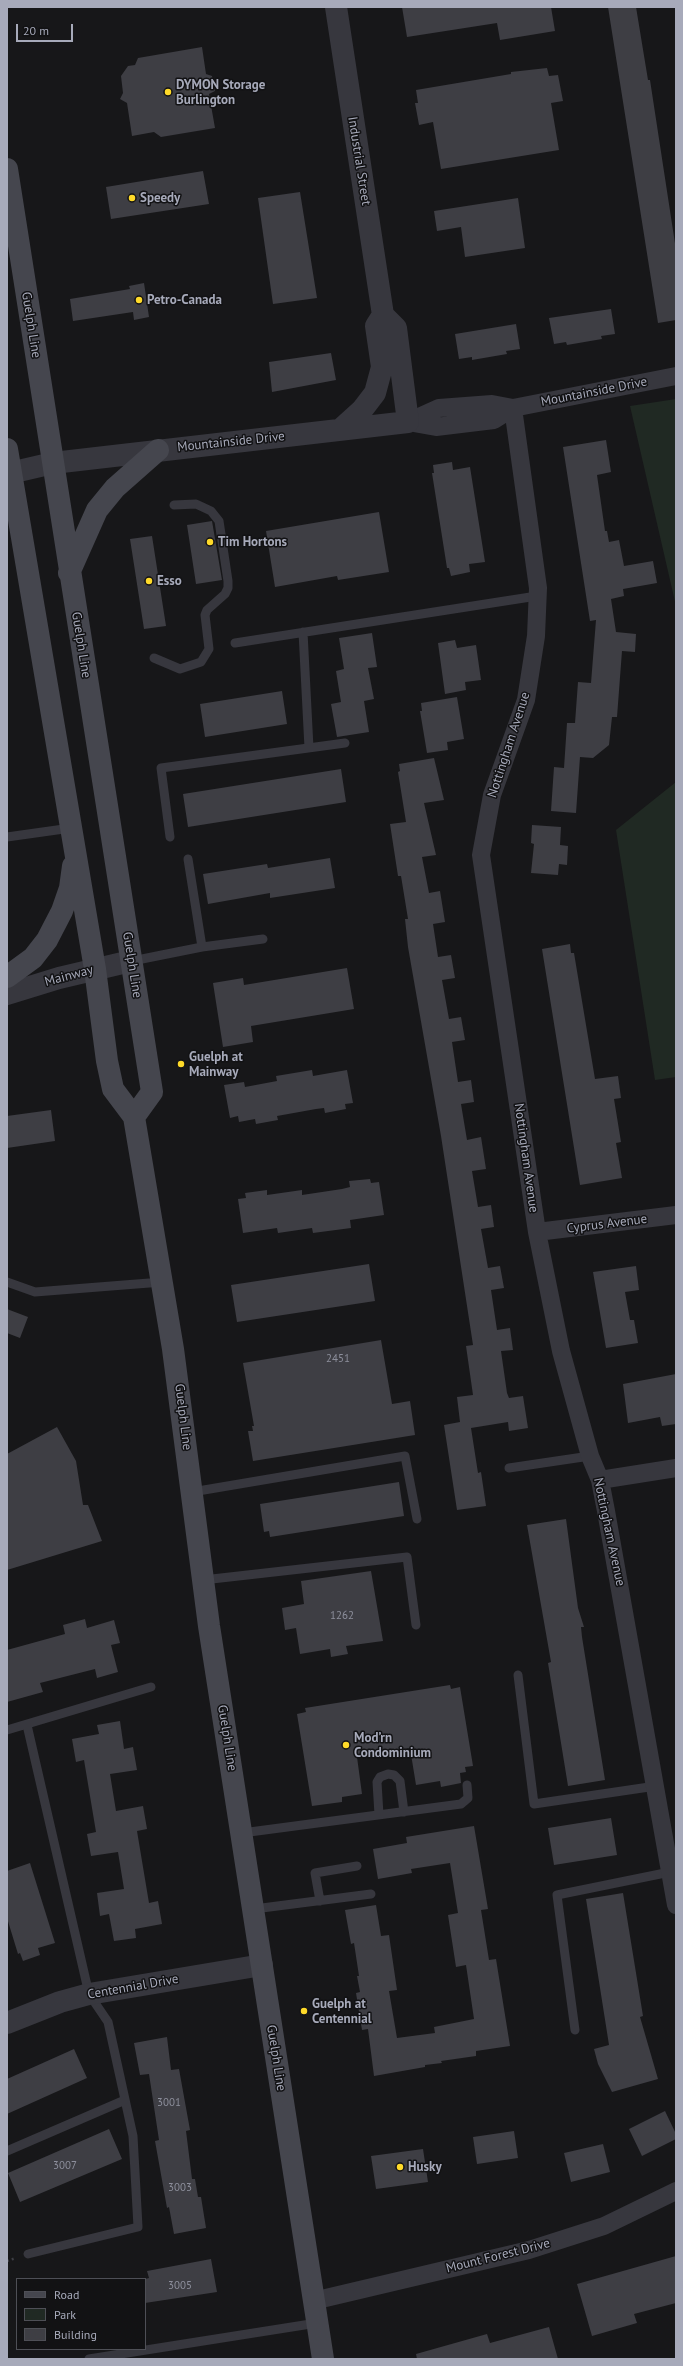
<!DOCTYPE html>
<html>
<head>
<meta charset="utf-8">
<style>
	body { margin:0 }
	#map { position:relative; width:683px; height:2366px; overflow:hidden; background:#171719; font-family:"PT Sans",sans-serif }
	canvas { display:block }
	.frame { position:absolute; inset:0; border:8px solid #a7aaba; pointer-events:none }
	.legend { position:absolute; left:16px; top:2278px; width:130px; height:72px; box-sizing:border-box; background:#121214; border:1px solid #4e4f56; margin:0; padding:5px 7px; list-style:none; font-size:12px; color:#a7aaba }
	.legend li { display:flex; align-items:center; gap:8px; height:20px }
	.legend b { width:20px; border:1px solid #4e4f56 }
	.scale { position:absolute; left:16px; top:24px; width:57px; height:18px; box-sizing:border-box; border:2px solid #a7aaba; border-top:0; padding-left:5px; font-size:12px; line-height:14px; white-space:nowrap; color:#a7aaba; -webkit-text-stroke:3px #121214; paint-order:stroke }
</style>
</head>
<body>
<div id="map">
<canvas width="683" height="2366"></canvas>
<div class="frame"></div>
<ul class="legend">
<li><b style="height:5px;background:#45464e"></b>Road</li>
<li><b style="height:11px;background:#202923"></b>Park</li>
<li><b style="height:11px;background:#3e3e44"></b>Building</li>
</ul>
<div class="scale">20 m</div>
</div>
<script>
const c = document.querySelector('canvas').getContext('2d');
c.lineJoin = 'round';
function fill(path, color) {
  c.fillStyle = color;
  c.fill(path, 'evenodd');
}
function toPath(rows) {
  const path = new Path2D();
  for (const r of rows) {
    path.moveTo(r[0], r[1]);
    for (let i = 2; i < r.length; i += 2) path.lineTo(r[i], r[i + 1]);
  }
  return path;
}
function trace(path, color, width, dash) {
  c.strokeStyle = color;
  c.lineWidth = width;
  c.lineCap = dash ? 'butt' : 'round';
  c.setLineDash(dash || []);
  c.stroke(path);
}
function label(font, color, halo, rows, align = 'center') {
  c.font = font + ' "PT Sans",sans-serif';
  c.lineWidth = 3;
  c.setLineDash([]);
  c.textBaseline = 'middle';
  c.strokeStyle = halo;
  c.fillStyle = color;
  for (const [text, x, y, turn = 0] of rows) {
    c.save();
    c.translate(x, y);
    c.rotate((+turn || 0) * Math.PI / 180);
    c.textAlign = isNaN(turn) ? turn : align;
    if (halo) c.strokeText(text, 0, 0);
    c.fillText(text, 0, 0);
    c.restore();
  }
}
const green = toPath([
	[676,399,676,606,630,406],
	[676,782,676,1077,655,1080,616,830]
]);
const building = toPath([
	[402,7,551,7,555,31,500,40,497,23,407,37],
	[608,7,636,7,648,80,650,80,676,250,676,320,658,323],
	[202,47,206,74,212,76,215,91,209,94,215,128,161,137,154,132,132,136,127,103,120,99,123,93,121,76,128,66,135,65,138,58],
	[547,68,549,76,558,75,563,101,551,103,559,150,441,169,433,122,419,125,415,103,418,103,416,90,511,74,511,72],
	[203,171,209,204,111,219,106,187],
	[300,192,317,298,273,304,258,198],
	[518,198,525,248,465,257,461,227,437,231,434,211],
	[144,283,149,317,134,320,133,312,73,321,70,299,130,289,129,286],
	[611,309,615,334,601,336,602,339,567,345,566,342,554,344,549,318],
	[516,324,520,349,506,351,507,354,472,360,472,357,459,359,455,334],
	[331,353,336,380,272,392,269,362],
	[606,440,611,472,597,475,605,531,607,531,609,542,619,540,624,566,653,561,657,583,623,589,624,596,611,599,616,632,636,634,635,652,622,651,617,717,612,717,609,745,593,758,580,757,576,813,551,811,554,767,564,768,567,723,575,723,578,682,591,683,596,620,590,621,563,447],
	[452,462,453,470,470,467,485,562,469,564,470,572,451,576,449,568,447,568,432,473,434,473,433,465],
	[379,512,389,572,338,580,337,576,275,587,266,531],
	[212,521,222,580,196,584,187,525],
	[152,536,166,626,144,629,130,539],
	[372,633,377,667,368,668,374,699,364,701,369,732,337,737,331,704,341,702,336,671,344,669,339,638],
	[455,640,457,648,476,645,481,680,465,682,466,690,445,694,438,643],
	[282,691,287,724,205,737,200,704],
	[457,697,464,739,447,742,448,750,427,753,420,711,422,711,421,703],
	[434,758,444,800,424,803,436,855,422,857,429,893,440,891,445,922,433,924,438,957,451,955,455,978,442,980,449,1019,461,1017,465,1040,452,1042,458,1082,471,1080,474,1102,461,1104,467,1140,481,1137,486,1169,472,1171,478,1207,491,1205,494,1227,481,1229,488,1268,500,1266,504,1288,491,1290,497,1330,510,1328,513,1350,501,1351,507,1393,509,1398,523,1396,528,1428,509,1431,508,1422,471,1428,478,1473,481,1472,486,1506,457,1510,444,1425,460,1422,457,1397,473,1395,466,1346,473,1345,441,1136,408,947,405,919,408,919,401,876,398,876,390,824,406,822,398,772,400,771,399,764],
	[341,769,346,802,188,827,183,794],
	[532,825,561,827,560,845,568,846,567,865,559,864,558,875,531,873,534,844,531,843],
	[330,858,335,888,270,898,270,893,208,904,203,874,267,864,268,868],
	[570,944,571,953,574,953,595,1079,618,1076,621,1098,614,1099,621,1142,616,1143,622,1178,580,1185,542,949],
	[347,968,354,1009,251,1026,253,1042,223,1047,213,983,243,978,244,985],
	[312,1070,313,1076,347,1070,353,1103,345,1104,346,1109,325,1113,324,1108,316,1109,277,1116,278,1120,256,1124,255,1119,239,1122,238,1116,230,1118,224,1085,244,1082,245,1087,277,1081,276,1076],
	[51,1110,55,1141,7,1148,7,1116],
	[370,1179,371,1183,379,1182,384,1215,350,1220,351,1228,313,1233,312,1228,278,1233,277,1228,243,1233,238,1199,246,1198,245,1193,267,1190,267,1195,302,1190,302,1195,342,1189,350,1187,349,1181],
	[369,1264,375,1301,237,1322,231,1285],
	[636,1266,639,1290,625,1292,630,1320,634,1320,638,1343,606,1348,593,1272],
	[7,1309,28,1317,20,1338,7,1333],
	[381,1340,392,1404,410,1401,415,1435,253,1461,248,1431,253,1431,252,1426,254,1426,243,1363],
	[676,1374,676,1424,662,1426,660,1417,628,1423,623,1384],
	[57,1427,76,1461,83,1505,88,1505,102,1541,7,1570,7,1454],
	[399,1482,404,1516,270,1537,269,1531,264,1532,260,1504],
	[566,1519,578,1608,584,1627,581,1627,582,1637,605,1780,568,1786,548,1663,551,1662,527,1525],
	[371,1571,383,1641,346,1646,348,1654,331,1657,330,1649,300,1654,296,1628,285,1630,282,1608,304,1604,301,1581],
	[85,1619,87,1628,114,1620,120,1643,111,1645,118,1672,97,1678,95,1669,40,1683,43,1692,7,1702,7,1650,65,1634,63,1625],
	[450,1685,451,1689,460,1687,473,1766,465,1767,466,1772,460,1773,461,1783,441,1787,440,1781,416,1785,410,1748,357,1757,362,1794,342,1797,342,1802,312,1806,297,1714,306,1712,305,1708],
	[120,1721,124,1749,133,1747,137,1770,110,1774,116,1811,143,1806,147,1829,137,1831,149,1903,158,1901,162,1924,135,1929,136,1938,114,1941,109,1914,100,1916,97,1893,124,1889,118,1852,91,1856,87,1834,96,1832,84,1760,76,1762,72,1739,99,1734,97,1725],
	[611,1818,617,1855,554,1865,548,1828],
	[474,1826,488,1909,481,1910,489,1960,496,1959,510,2046,476,2051,476,2056,441,2061,442,2063,425,2065,425,2067,374,2076,368,2029,362,2030,356,1993,360,1992,357,1976,359,1976,354,1943,351,1944,345,1910,376,1905,381,1936,389,1935,397,1990,389,1991,397,2038,435,2033,434,2027,474,2019,466,1965,456,1967,448,1915,458,1913,450,1863,411,1869,412,1873,378,1879,373,1849,407,1843,406,1837],
	[30,1863,55,1943,38,1948,40,1955,23,1961,20,1953,18,1954,7,1918,7,1871],
	[623,1893,643,2016,640,2017,658,2079,612,2092,598,2064,594,2049,609,2045,586,1899],
	[167,2037,171,2070,179,2069,190,2130,186,2131,192,2179,195,2179,198,2197,201,2197,206,2228,174,2234,169,2207,167,2208,155,2141,159,2140,149,2074,140,2075,134,2043],
	[74,2049,87,2078,7,2114,7,2079],
	[665,2111,676,2134,676,2139,642,2156,629,2129],
	[109,2129,122,2159,20,2202,8,2173],
	[514,2131,518,2158,477,2164,473,2137],
	[603,2144,610,2172,571,2182,564,2153],
	[423,2149,428,2182,376,2189,371,2156],
	[676,2256,676,2303,634,2314,637,2323,592,2336,577,2284],
	[211,2259,217,2292,145,2303,145,2279,149,2278,147,2271],
	[549,2327,558,2359,417,2359,416,2354,487,2334,490,2343]
]);
const path = toPath([
	[7,2261,16,2258]
]);
const service = toPath([
	[303,632,309,748],
	[235,643,537,596],
	[154,658,180,669,201,662,209,649,205,615,207,610,225,594,228,588,228,581,219,521,211,511,196,504,174,505],
	[7,837,71,828],
	[170,837,161,768,345,743],
	[188,859,202,947],
	[132,961,202,947,263,939],
	[7,1282,35,1292,162,1282],
	[509,1468,590,1456],
	[192,1492,405,1456,417,1519],
	[203,1580,407,1557,416,1625],
	[518,1675,534,1804,656,1786],
	[27,1725,89,1994,108,2022,133,2136,138,2227,28,2254],
	[7,1730,151,1687],
	[379,1815,377,1782,380,1777,388,1774,394,1775,400,1781,404,1812],
	[242,1833,461,1804,468,1798,467,1785],
	[320,1901,315,1873,357,1866],
	[254,1909,371,1894],
	[575,2030,557,1895,670,1872],
	[7,2151,125,2100],
	[89,2359,317,2323]
]);
const minor = toPath([
	[513,408,538,588,536,636,526,700,492,795,481,855,537,1232,561,1351,590,1456,600,1480,606,1511,676,1905],
	[408,422,436,427,494,420,513,408,676,376],
	[408,422,439,408,492,404,513,408],
	[537,1232,676,1215],
	[600,1480,676,1468],
	[313,2301,529,2250,604,2226,676,2191]
]);
const tertiary = toPath([
	[341,429,362,410,375,393,382,367,376,326,383,315],
	[10,473,53,463,408,422,396,328,383,315,336,7],
	[7,994,59,978,131,961],
	[7,2023,60,2002,89,1994,262,1965]
]);
const secondary = toPath([
	[7,169,152,1092,134,1117],
	[7,449,95,969,107,1061,113,1089,134,1117,173,1349,209,1626,323,2359],
	[69,573,97,510,115,488,158,450],
	[7,977,33,958,47,940,62,911,70,888,73,866]
]);
const markers = [
	[168,92,4,"#ffda29"],
	[132,198,4,"#ffda29"],
	[139,300,4,"#ffda29"],
	[210,542,4,"#ffda29"],
	[149,581,4,"#ffda29"],
	[181,1064,4,"#ffda29"],
	[346,1745,4,"#ffda29"],
	[304,2011,4,"#ffda29"],
	[400,2167,4,"#ffda29"]
];
const numberNames = [
	["2451",338,1359],
	["1262",342,1616],
	["3001",169,2103],
	["3007",65,2166],
	["3003",180,2188],
	["3005",180,2286]
];
const poiNames = [
	["DYMON Storage",176,85],
	["Burlington",176,100],
	["Speedy",140,198],
	["Petro-Canada",147,300],
	["Tim Hortons",218,542],
	["Esso",157,581],
	["Guelph at",189,1057],
	["Mainway",189,1072],
	["Mod’rn",354,1738],
	["Condominium",354,1753],
	["Guelph at",312,2004],
	["Centennial",312,2019],
	["Husky",408,2167]
];
const streetNames = [
	["Industrial Street",359,161,81],
	["Guelph Line",31,325,81],
	["Mountainside Drive",594,392,-11],
	["Mountainside Drive",231,442,-6],
	["Guelph Line",81,645,81],
	["Nottingham Avenue",509,745,-72],
	["Guelph Line",132,965,81],
	["Mainway",69,976,-15],
	["Nottingham Avenue",526,1158,82],
	["Cyprus Avenue",607,1224,-7],
	["Guelph Line",183,1417,83],
	["Nottingham Avenue",609,1532,78],
	["Guelph Line",227,1738,81],
	["Centennial Drive",133,1987,-10],
	["Guelph Line",276,2058,81],
	["Mount Forest Drive",498,2256,-14]
];
fill(green, '#202923');
fill(building, '#3e3e44');
trace(path, '#3d3e45', 2.5, [2, 3]);
trace(service, '#37373e', 9);
trace(minor, '#37373e', 18);
trace(tertiary, '#37373e', 22);
trace(secondary, '#45464e', 22);
for (const [x, y, r, color] of markers) {
  const dot = new Path2D();
  dot.arc(x, y, r, 0, 2 * Math.PI);
  c.fillStyle = color;
  c.fill(dot);
  trace(dot, '#121214', 1.5);
}
label('11px', '#8d8f9c', null, numberNames);
label('bold 13px', '#a7aaba', '#121214', poiNames, 'left');
label('13px', '#a7aaba', '#121214', streetNames);
</script>
</body>
</html>
